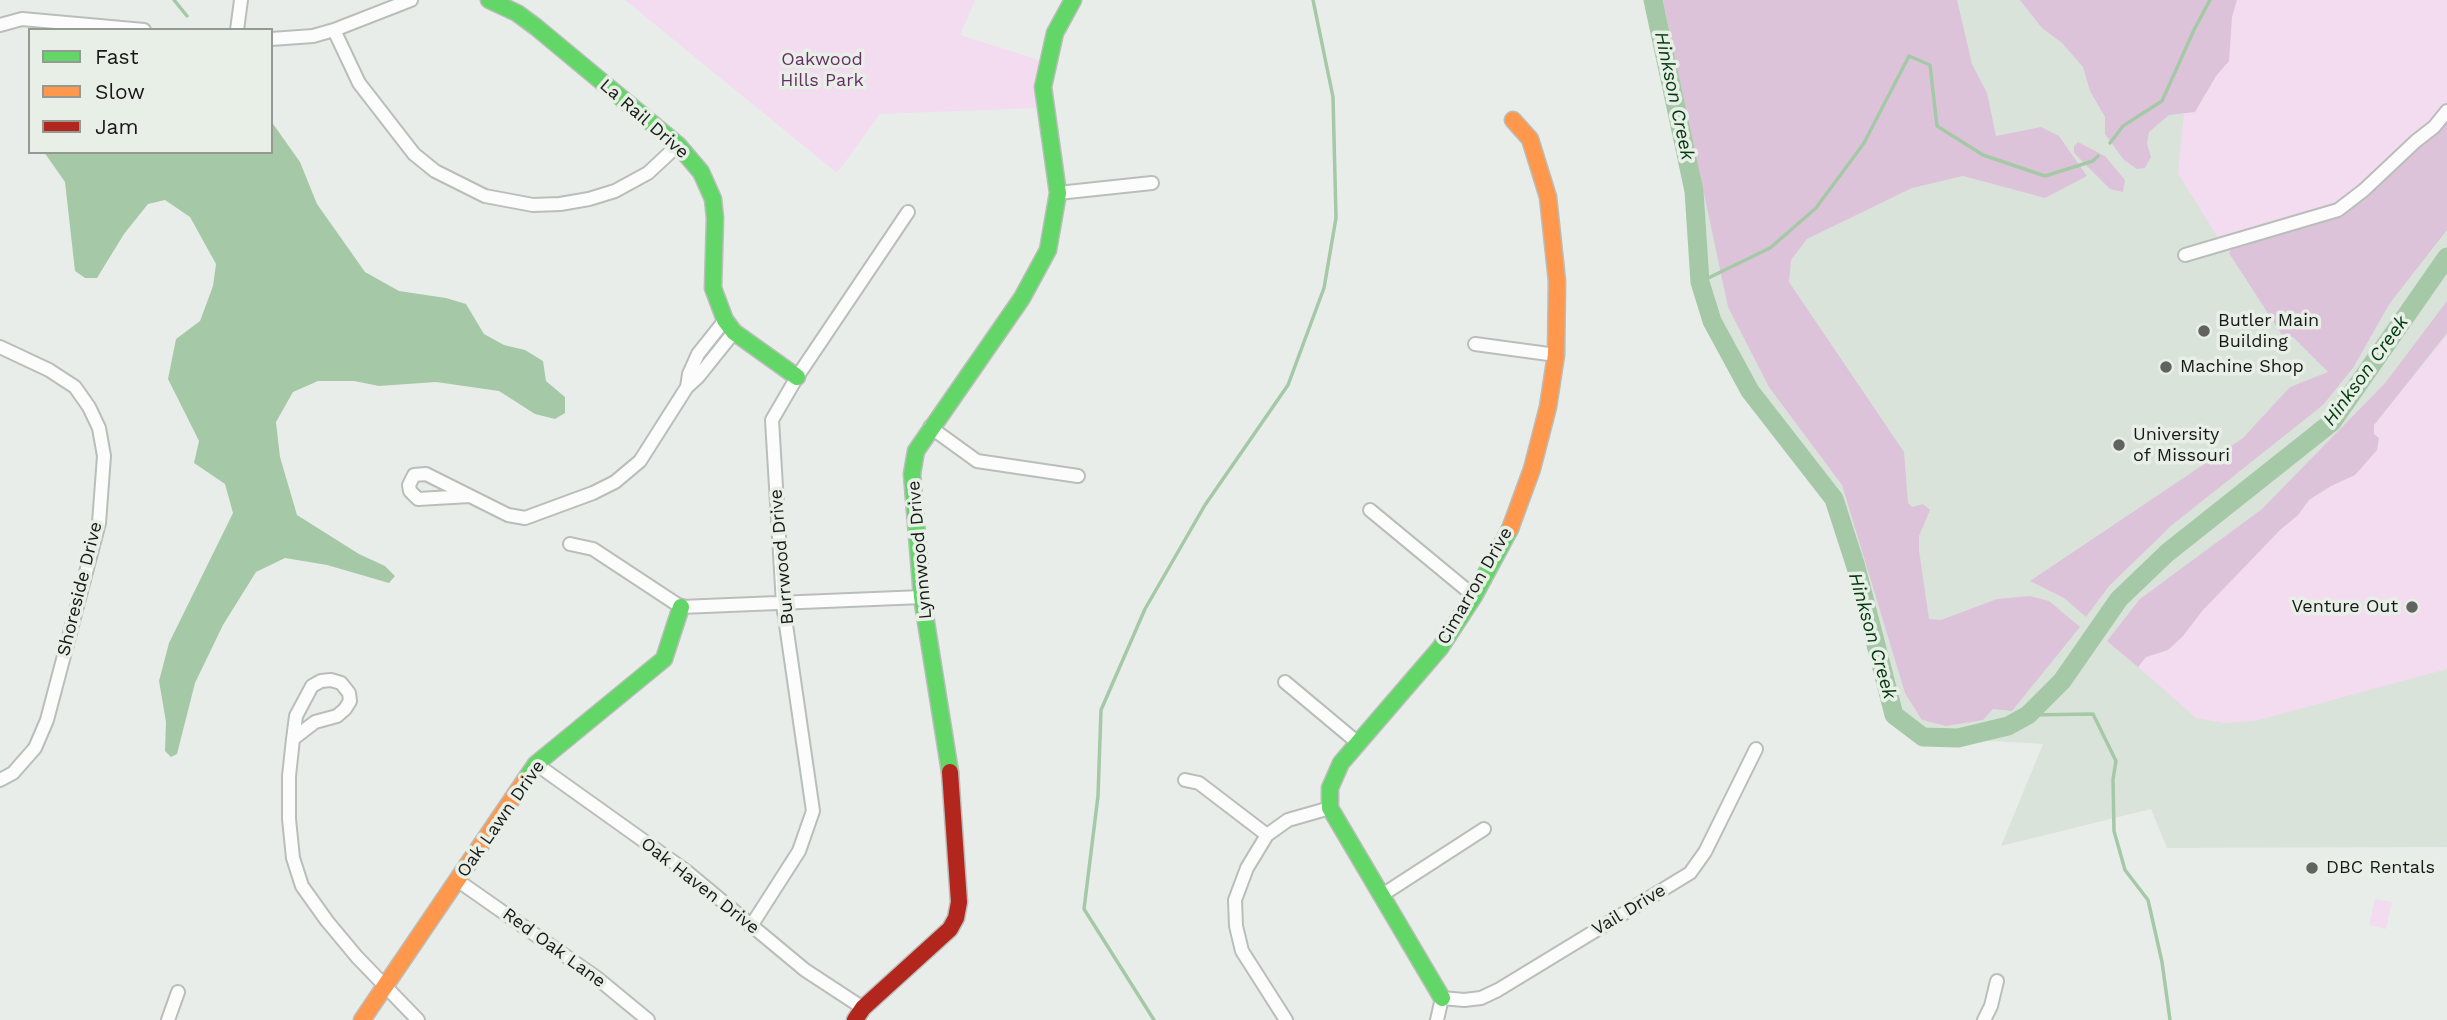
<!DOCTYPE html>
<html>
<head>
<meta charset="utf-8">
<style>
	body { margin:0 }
	#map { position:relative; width:2447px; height:1020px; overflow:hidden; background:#e9ede9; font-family:"Work Sans",sans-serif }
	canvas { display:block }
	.legend { position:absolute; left:28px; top:28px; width:245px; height:126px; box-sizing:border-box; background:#e7efe7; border:2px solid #949994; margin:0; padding:9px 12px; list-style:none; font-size:21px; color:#171917 }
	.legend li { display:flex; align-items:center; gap:14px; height:35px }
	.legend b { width:35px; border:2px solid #949994 }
</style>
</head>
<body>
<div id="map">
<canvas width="2447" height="1020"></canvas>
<ul class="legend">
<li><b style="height:9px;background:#63d668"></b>Fast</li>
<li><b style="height:9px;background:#ff974d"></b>Slow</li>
<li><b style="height:9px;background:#b3261e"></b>Jam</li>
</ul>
</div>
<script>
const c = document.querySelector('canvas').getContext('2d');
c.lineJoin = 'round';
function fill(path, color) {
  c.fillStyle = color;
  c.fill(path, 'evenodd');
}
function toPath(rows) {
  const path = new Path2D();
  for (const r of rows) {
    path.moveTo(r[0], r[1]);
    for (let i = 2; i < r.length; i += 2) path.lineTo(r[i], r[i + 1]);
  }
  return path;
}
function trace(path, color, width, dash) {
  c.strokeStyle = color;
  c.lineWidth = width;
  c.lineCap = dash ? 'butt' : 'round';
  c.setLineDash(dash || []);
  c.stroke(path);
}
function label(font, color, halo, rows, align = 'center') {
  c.font = font + ' "Work Sans",sans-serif';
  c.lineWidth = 7;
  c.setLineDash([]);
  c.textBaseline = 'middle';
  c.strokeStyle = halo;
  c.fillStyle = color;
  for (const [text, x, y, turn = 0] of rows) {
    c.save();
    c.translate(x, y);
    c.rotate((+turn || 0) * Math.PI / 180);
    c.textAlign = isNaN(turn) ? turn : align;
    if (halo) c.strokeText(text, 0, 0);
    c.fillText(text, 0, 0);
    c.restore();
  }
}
const built = toPath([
	[1653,0,2447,0,2447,847,2167,848,2151,809,2001,846,2043,744,1923,737,1894,715,1856,567,1834,499,1750,391,1712,321,1700,282,1694,191]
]);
const green = toPath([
	[625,0,975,0,960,35,1039,60,1036,108,880,114,837,173],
	[2206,0,2447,0,2447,147,2287,271,2223,246,2178,173,2188,74],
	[2447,335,2447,669,2255,721,2223,723,2196,718,2138,667,2146,657,2168,650,2183,636,2202,611,2280,530,2298,515,2309,500,2331,486,2355,475,2374,434,2374,425],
	[2375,899,2392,902,2386,929,2369,925]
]);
const forest = toPath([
	[1663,0,1957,0,1972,64,1987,93,1996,136,2041,127,2059,136,2087,176,2045,198,1963,176,1912,188,1807,239,1791,260,1789,282,1904,452,1908,503,1912,507,1923,504,1930,510,1919,536,1919,550,1929,619,1941,620,1997,599,2030,596,2049,601,2080,627,2012,711,1993,709,1983,720,1946,726,1922,720,1905,693,1842,485,1769,387,1728,307],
	[2020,0,2237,0,2232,17,2229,61,2216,76,2195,112,2169,115,2149,132,2147,144,2151,157,2145,168,2137,169,2124,160,2105,134,2105,117,2090,91,2083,67,2062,43,2042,28],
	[2447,117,2447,230,2390,303,2353,368,2323,405,2172,525,2109,586,2086,617,2064,598,2030,581,2243,438,2290,387,2328,372,2293,337,2282,335,2229,253,2236,242,2346,211],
	[2078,142,2105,156,2125,180,2123,192,2110,189,2074,153,2074,146],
	[2447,301,2447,333,2374,425,2374,434,2379,438,2377,450,2355,475,2331,486,2309,500,2298,515,2280,530,2202,611,2183,636,2168,650,2146,657,2138,667,2107,641,2140,599,2262,509,2386,382]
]);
const water = toPath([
	[271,121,300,162,317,204,365,272,399,291,446,298,466,304,484,334,504,345,525,350,543,361,546,381,565,397,565,413,555,419,535,414,499,391,436,382,379,386,354,381,318,381,293,392,276,422,280,457,297,515,359,554,385,566,395,576,389,583,327,565,285,558,256,572,223,625,195,683,177,754,171,757,165,751,166,722,159,681,169,643,233,513,225,484,194,463,199,441,168,379,176,339,200,321,213,286,216,264,190,217,165,200,148,204,124,234,97,278,85,278,75,271,65,182,44,152,271,152]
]);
const stream = toPath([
	[174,0,187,16],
	[2110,143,2123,126,2162,101,2194,30,2210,0],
	[1700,282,1770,248,1816,208,1864,143,1909,56,1930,65,1937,126,1983,155,2045,176,2093,161,2098,156],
	[2028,715,2093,714,2116,761,2113,779,2114,831,2125,870,2148,900,2162,962,2170,1020],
	[1154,1020,1084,909,1098,796,1101,710,1145,609,1205,505,1288,385,1324,288,1336,218,1333,97,1313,0]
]);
const river = toPath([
	[1653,0,1694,191,1700,282,1712,321,1750,391,1834,499,1856,567,1894,715,1923,737,1958,738,2008,726,2028,715,2062,681,2119,599,2167,553,2332,422,2447,257]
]);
const street = toPath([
	[0,25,22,19,144,30],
	[237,30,241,0],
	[334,30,359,83,414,154,435,171,485,196,533,205,560,204,589,199,615,191,648,173,678,145],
	[271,39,313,36,334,30,411,0],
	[1058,193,1152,183],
	[2185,255,2338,210,2364,190,2416,141,2434,127,2447,111],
	[1475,344,1556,355],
	[0,347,49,370,75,387,89,407,99,428,104,456,99,523,47,720,35,748,13,773,0,780],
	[687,387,689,374,698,354,725,320],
	[930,427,977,461,1078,476],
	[470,496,418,499,410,491,409,485,414,475,426,474,508,515,525,518,593,493,615,482,640,461,687,387,698,377,734,332],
	[1370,510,1474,596],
	[570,544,593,549,681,607,922,597],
	[1285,682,1358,743],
	[293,739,315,722,337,716,345,709,350,701,349,693,341,683,331,680,321,681,312,686,296,716,293,739,289,776,289,819,293,858,302,886,327,921,357,957,418,1020],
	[536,764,686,871,805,970,863,1008],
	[1185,780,1199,783,1267,835],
	[457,880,597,978,648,1020],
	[1382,895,1484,829],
	[751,926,799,851,813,811,783,604,772,420,797,377,908,212],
	[168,1020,178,992],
	[1286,1020,1242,951,1236,926,1235,900,1247,868,1267,835,1288,820,1330,808],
	[1437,1020,1442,998,1464,1000,1481,998,1498,990,1690,873,1705,852,1756,749],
	[1984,1020,1991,1006,1997,981]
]);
const fast = toPath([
	[489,0,517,13,536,27,678,145,701,172,713,199,715,218,713,288,725,320,734,332,797,377],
	[950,772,922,597,912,474,916,451,1022,298,1048,250,1058,193,1043,87,1055,33,1073,0],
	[525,780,536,764,664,659,681,607],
	[1442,998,1330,808,1330,788,1341,763,1440,648,1474,596,1510,529]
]);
const slow = toPath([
	[1510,529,1532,469,1548,407,1556,355,1557,281,1548,197,1530,139,1513,120],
	[362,1020,525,780]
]);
const jam = toPath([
	[855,1020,863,1008,950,929,956,918,959,902,950,772]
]);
const markers = [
	[2204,331,7,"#606360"],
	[2166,367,7,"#606360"],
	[2119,445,7,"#606360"],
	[2412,607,7,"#606360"],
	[2312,868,7,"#606360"]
];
const parkNames = [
	["Oakwood",822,60],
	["Hills Park",822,81]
];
const streetNames = [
	["La Rail Drive",644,119,41],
	["Lynnwood Drive",920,550,-95],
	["Burrwood Drive",782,557,-95],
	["Cimarron Drive",1475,586,-60],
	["Shoreside Drive",80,589,-76],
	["Oak Lawn Drive",501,819,-55],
	["Oak Haven Drive",700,886,38],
	["Vail Drive",1629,910,-31],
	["Red Oak Lane",554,948,36]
];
const poiNames = [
	["Butler Main",2218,321],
	["Building",2218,342],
	["Machine Shop",2180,367],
	["University",2133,435],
	["of Missouri",2133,456],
	["Venture Out",2398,607,"right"],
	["DBC Rentals",2326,868]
];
const waterNames = [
	["Hinkson Creek",1674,96,78],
	["Hinkson Creek",2366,371,-54],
	["Hinkson Creek",1872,636,74]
];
fill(built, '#dae3da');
fill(green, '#f3dbf0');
fill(forest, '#ddc3da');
fill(water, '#a5c9a7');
trace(stream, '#a5c9a7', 3.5);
trace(river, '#a5c9a7', 19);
trace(street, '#babeba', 16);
trace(fast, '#babeba', 19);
trace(slow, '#babeba', 19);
trace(jam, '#babeba', 19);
trace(street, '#fcfcfc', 12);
trace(fast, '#63d668', 16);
trace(slow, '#ff974d', 16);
trace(jam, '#b3261e', 16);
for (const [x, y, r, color] of markers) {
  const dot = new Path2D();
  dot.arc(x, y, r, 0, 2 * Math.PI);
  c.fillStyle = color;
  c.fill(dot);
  trace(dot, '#e7efe7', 2.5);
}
label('18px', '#6a2e67', '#e7efe7', parkNames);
label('18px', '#171917', '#e7efe7', streetNames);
label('18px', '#171917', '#e7efe7', poiNames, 'left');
label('italic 19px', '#00390c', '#e7efe7', waterNames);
</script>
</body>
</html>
